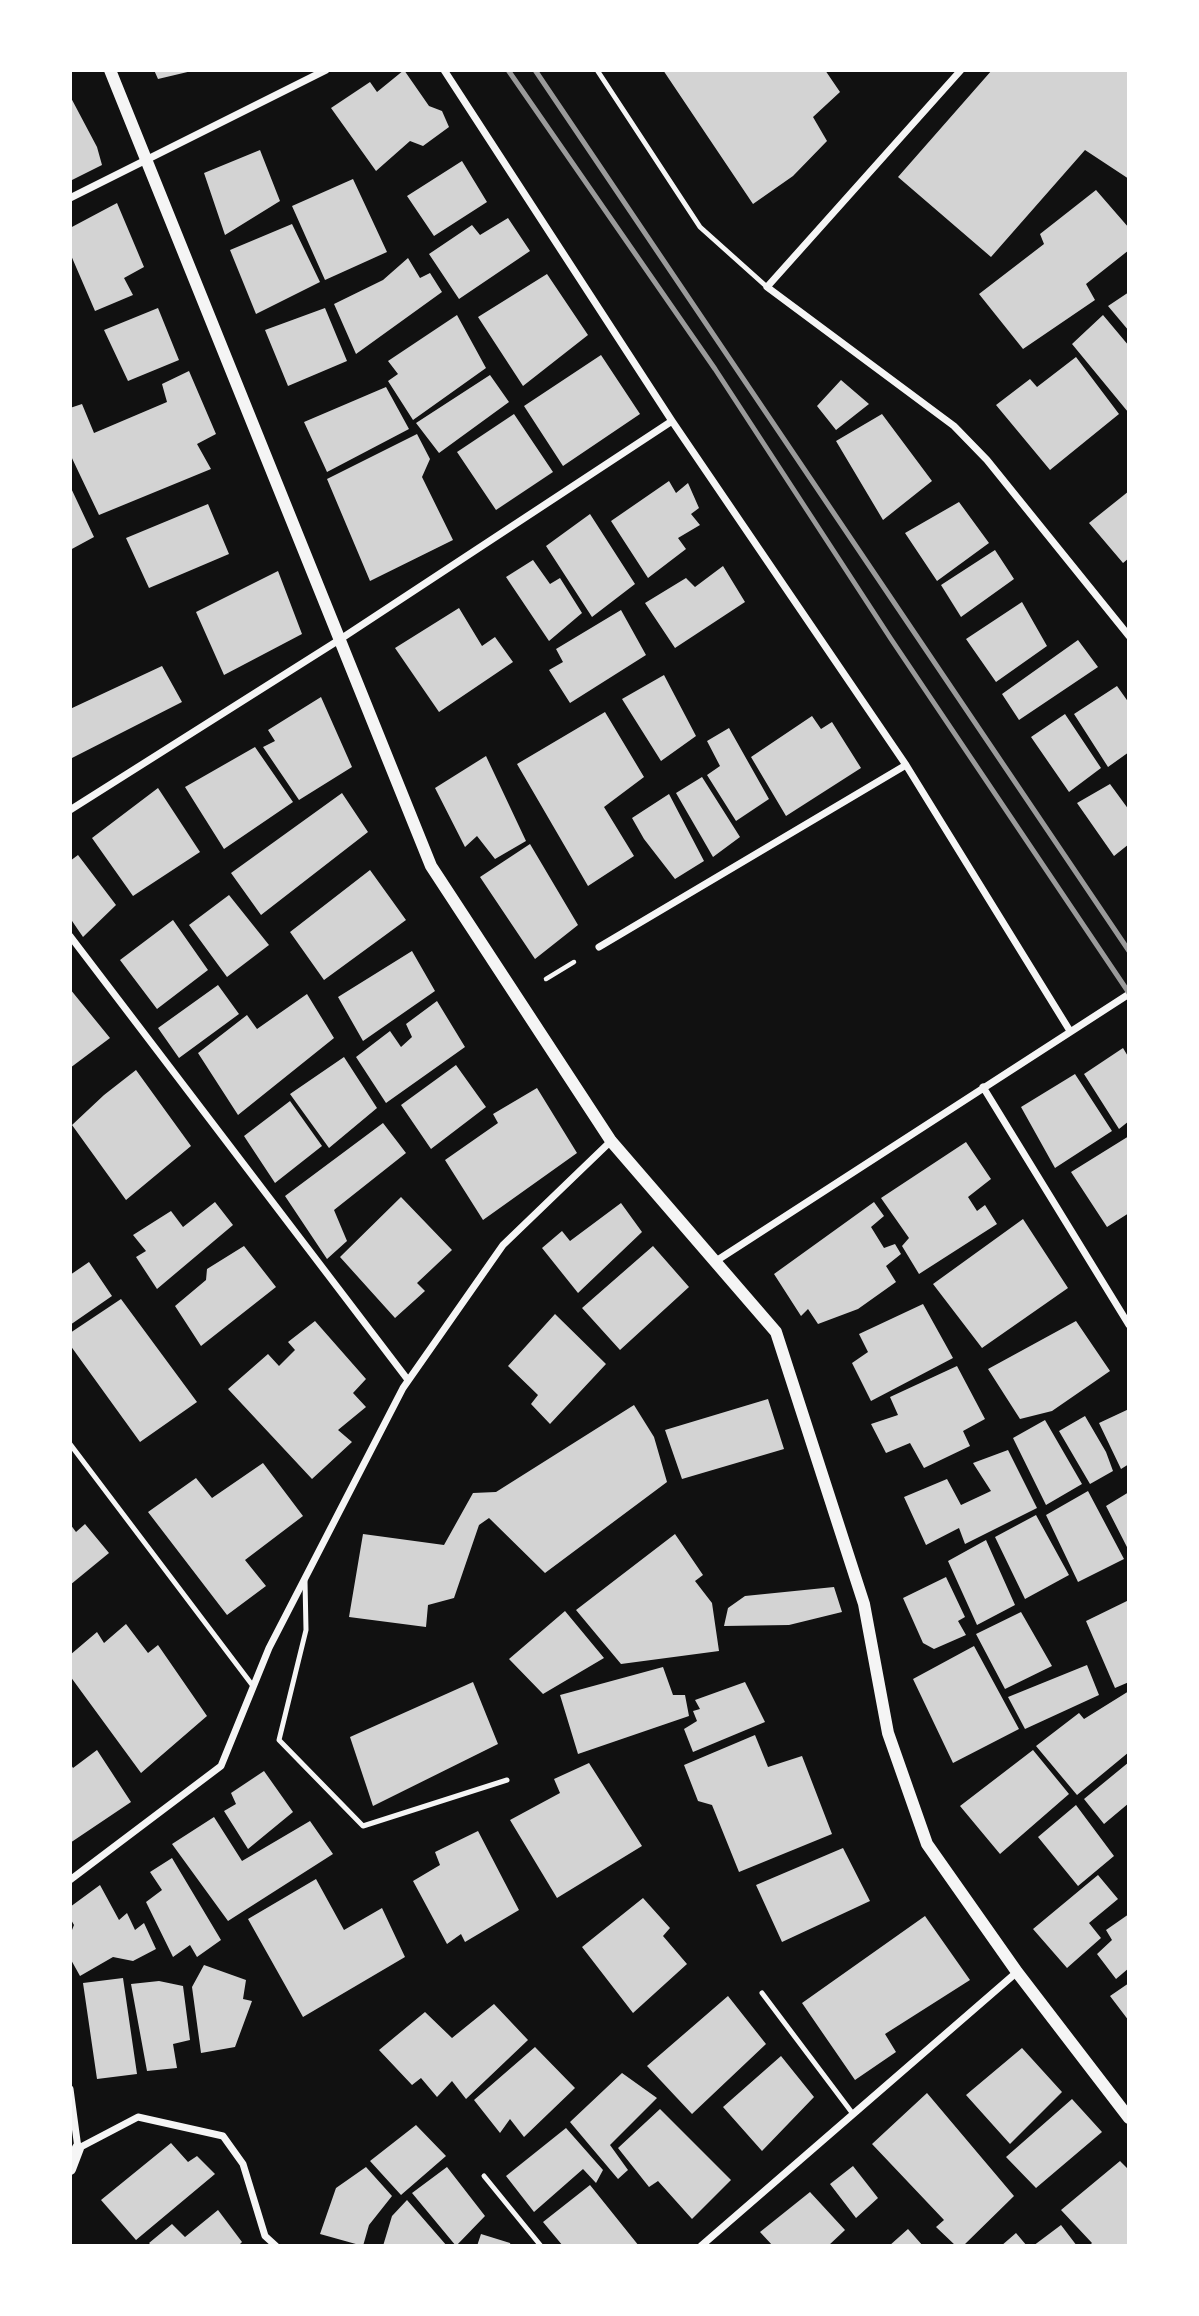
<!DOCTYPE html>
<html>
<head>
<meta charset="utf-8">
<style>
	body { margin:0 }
	#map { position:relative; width:1199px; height:2316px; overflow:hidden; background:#111; font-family:"PT Sans",sans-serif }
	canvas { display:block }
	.frame { position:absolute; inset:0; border:72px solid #fff; pointer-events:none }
</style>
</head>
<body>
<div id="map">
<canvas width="1199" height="2316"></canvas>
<div class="frame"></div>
</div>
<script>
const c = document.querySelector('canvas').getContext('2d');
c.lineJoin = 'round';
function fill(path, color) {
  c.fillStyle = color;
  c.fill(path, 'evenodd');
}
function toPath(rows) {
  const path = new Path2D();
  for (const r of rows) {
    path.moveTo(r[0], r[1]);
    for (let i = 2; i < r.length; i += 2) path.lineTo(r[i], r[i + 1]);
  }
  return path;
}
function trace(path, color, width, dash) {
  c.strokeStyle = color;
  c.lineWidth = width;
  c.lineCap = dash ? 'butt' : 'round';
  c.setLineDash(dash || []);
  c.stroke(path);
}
const building = toPath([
	[154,70,196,70,158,79],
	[404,70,429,106,442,111,449,127,423,146,410,141,376,171,331,108,370,82,377,92],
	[663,70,825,70,840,92,813,117,827,141,793,176,753,204],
	[992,70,1129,70,1129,179,1085,150,991,257,898,177],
	[70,96,97,147,102,165,70,181],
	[260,150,280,201,225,235,204,173],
	[462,161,487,202,434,236,407,196],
	[353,179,387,252,325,280,292,206],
	[1096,190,1129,228,1129,250,1086,284,1095,300,1023,349,979,294,1044,244,1040,234],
	[117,203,144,267,124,278,133,295,95,311,70,253,70,228],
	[508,218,530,251,459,299,429,254,472,225,480,235],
	[292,224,320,282,256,314,230,250],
	[408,258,420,278,430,273,442,292,356,354,334,304,383,280],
	[547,274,588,335,523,386,478,317],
	[1129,292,1129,331,1108,306],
	[158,308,179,360,128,381,104,330],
	[325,308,347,361,288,386,265,330],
	[457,315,486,368,413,420,388,381,398,374,388,361],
	[1103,315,1129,346,1128,412,1072,344],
	[601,355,640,414,563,466,524,406],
	[1076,357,1119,414,1050,470,996,405,1030,379,1037,387],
	[189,371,216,434,197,444,211,469,99,515,70,454,70,408,82,404,94,433,167,402,162,384],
	[490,375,509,402,439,453,416,423],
	[841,380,869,404,836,430,817,406],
	[386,387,409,429,327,472,304,422],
	[514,414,553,472,496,510,457,452],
	[882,414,932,481,883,520,836,441],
	[417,434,430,459,422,477,453,540,370,581,327,479],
	[669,481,676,493,688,483,699,508,691,514,700,525,678,538,686,549,648,578,611,521],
	[70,486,94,537,70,550],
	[1129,491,1129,558,1123,563,1089,523],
	[959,502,989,543,937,581,905,533],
	[208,504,229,554,149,588,126,538],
	[590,514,635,584,592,617,546,546],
	[995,550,1014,579,961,617,941,585],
	[533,560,550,584,560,578,582,613,549,641,506,577],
	[723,566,745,602,675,648,645,603,686,578,695,587],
	[278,571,302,634,224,675,196,612],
	[1022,602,1047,646,996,682,966,639],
	[459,608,482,646,495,637,513,662,439,712,395,648],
	[621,610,646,655,570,703,549,670,563,662,556,649],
	[1078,640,1098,667,1019,720,1002,694],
	[162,666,182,702,70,759,70,709],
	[664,675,696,736,661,761,622,699],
	[1117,686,1129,703,1129,752,1108,767,1074,714],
	[321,697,352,767,299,800,263,747,275,741,268,730],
	[605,712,644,777,604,807,634,856,588,886,517,764],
	[1065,714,1101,768,1069,792,1031,737],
	[812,716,821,729,832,722,861,768,786,816,751,757],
	[729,728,769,799,736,821,707,775,720,766,707,741],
	[255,747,293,802,224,849,185,787],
	[486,756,526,841,495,859,477,836,465,847,435,788],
	[702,777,740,837,713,857,676,793],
	[1110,784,1129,810,1129,844,1114,856,1077,803],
	[158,788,200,852,133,896,92,838],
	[342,793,368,832,261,915,231,873],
	[669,794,704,861,675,879,644,839,632,818],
	[530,844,578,925,535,959,480,877],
	[78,855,116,905,83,937,70,918,70,861],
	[370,870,406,920,324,980,290,932],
	[229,895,269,945,227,977,189,925],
	[173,920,208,970,157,1009,120,960],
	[412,951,435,991,363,1041,338,997],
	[218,985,239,1014,179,1058,158,1028],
	[70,989,110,1038,70,1068],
	[307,994,334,1038,238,1115,198,1053,247,1015,257,1029],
	[437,1001,465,1047,386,1103,356,1057,390,1031,401,1047,412,1037,406,1024],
	[1123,1048,1129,1058,1129,1121,1119,1129,1084,1074],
	[344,1057,377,1108,329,1148,290,1094],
	[456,1065,486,1107,431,1149,401,1105],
	[136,1070,191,1146,126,1200,72,1125,104,1095],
	[1075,1074,1112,1131,1055,1168,1021,1107],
	[537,1088,577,1153,483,1220,445,1160,498,1123,493,1114],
	[290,1101,322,1146,275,1183,244,1136],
	[383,1123,406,1153,334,1210,347,1241,327,1259,285,1196],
	[1129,1136,1129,1213,1107,1227,1071,1172],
	[966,1142,991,1179,968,1197,977,1211,985,1205,997,1224,919,1274,902,1246,909,1238,881,1198],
	[401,1197,452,1250,417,1283,425,1291,395,1318,340,1257],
	[215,1202,233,1225,157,1289,136,1257,146,1251,133,1235,171,1211,183,1227],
	[874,1202,884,1216,871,1227,884,1248,895,1244,901,1254,886,1266,896,1282,858,1309,818,1324,808,1309,801,1316,774,1274],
	[621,1203,642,1232,578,1293,542,1248,562,1231,570,1241],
	[1023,1219,1068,1288,982,1348,933,1284],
	[244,1246,276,1287,201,1346,175,1306,206,1280,207,1269],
	[653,1246,689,1287,620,1350,582,1308],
	[89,1262,112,1296,70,1325,70,1275],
	[121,1299,197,1402,140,1442,70,1345,70,1333],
	[923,1304,953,1358,871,1401,852,1363,868,1352,859,1334],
	[555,1314,606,1364,550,1424,531,1404,538,1395,508,1366],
	[315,1321,366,1379,353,1393,366,1407,338,1430,352,1442,312,1479,228,1389,268,1354,279,1366,295,1350,288,1342],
	[1076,1321,1110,1371,1052,1411,1020,1419,988,1369],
	[957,1366,985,1419,963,1431,970,1446,924,1468,910,1443,886,1453,871,1424,898,1415,890,1397],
	[768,1399,784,1449,682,1479,665,1430],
	[634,1405,654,1437,667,1482,545,1573,489,1518,479,1525,454,1598,428,1605,426,1627,349,1617,363,1534,444,1545,473,1493,496,1492],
	[1129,1409,1129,1464,1121,1469,1099,1423],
	[1085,1416,1106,1452,1113,1471,1090,1484,1059,1431],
	[1045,1420,1082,1484,1046,1505,1013,1438],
	[1008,1450,1037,1508,965,1544,959,1528,926,1545,904,1497,947,1479,961,1505,991,1491,973,1463],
	[263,1463,303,1516,245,1560,266,1586,227,1615,148,1512,196,1478,212,1498],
	[1088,1491,1124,1559,1078,1582,1046,1515],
	[1129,1492,1129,1551,1106,1506],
	[1036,1515,1069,1575,1025,1599,995,1537],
	[70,1524,76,1532,85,1524,109,1553,70,1585],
	[675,1534,703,1575,695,1581,712,1603,719,1651,621,1664,576,1610],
	[986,1540,1015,1605,977,1625,948,1561],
	[946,1577,965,1617,958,1621,966,1635,934,1649,923,1643,903,1598],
	[834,1587,842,1612,789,1625,724,1626,728,1608,745,1596],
	[1129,1600,1129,1682,1115,1688,1086,1621],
	[565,1611,604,1658,543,1694,509,1659],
	[1021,1612,1052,1666,1005,1689,976,1634],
	[126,1624,148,1653,158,1645,207,1716,141,1773,70,1676,70,1655,97,1632,104,1643],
	[974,1646,1019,1729,953,1763,913,1679],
	[1087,1665,1099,1695,1025,1729,1008,1697],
	[663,1667,673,1695,685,1695,689,1716,578,1754,560,1695],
	[473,1682,498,1744,373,1806,350,1737],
	[745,1682,765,1722,693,1752,684,1729,697,1721,693,1711,700,1709,695,1700],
	[1129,1691,1129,1752,1077,1795,1036,1746,1079,1713,1084,1719],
	[755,1735,768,1767,802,1756,832,1834,739,1872,712,1805,698,1801,684,1765],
	[97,1750,131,1802,70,1843,70,1763,73,1768],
	[1033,1750,1069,1794,1000,1854,960,1806],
	[1129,1762,1129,1803,1104,1824,1084,1799],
	[589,1763,642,1846,557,1898,510,1820,560,1793,554,1779],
	[264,1771,293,1812,248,1849,224,1811,236,1804,231,1793],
	[1076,1805,1114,1856,1078,1886,1038,1837],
	[214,1817,242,1861,310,1821,333,1854,228,1921,172,1844],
	[478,1831,519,1910,465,1942,461,1934,447,1944,413,1881,440,1865,435,1852],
	[843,1848,870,1901,782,1942,756,1885],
	[172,1858,221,1940,197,1957,190,1945,173,1957,146,1902,162,1890,150,1872],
	[1098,1875,1118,1899,1089,1923,1101,1938,1067,1968,1033,1929],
	[316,1879,344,1930,382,1908,405,1957,303,2017,248,1919],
	[100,1885,119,1920,127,1913,135,1930,144,1923,156,1949,133,1961,113,1957,80,1976,70,1958,70,1935,74,1925,70,1918,70,1907],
	[643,1898,670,1928,663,1936,687,1964,633,2013,582,1947],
	[1129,1914,1129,1968,1116,1979,1097,1954,1112,1940,1106,1930],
	[925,1916,970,1980,885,2034,896,2052,855,2080,802,2003],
	[204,1965,246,1980,243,1999,252,2001,235,2047,201,2053,192,1987],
	[123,1978,137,2074,97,2079,83,1983],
	[159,1981,183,1986,190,2040,173,2044,177,2068,147,2071,131,1984],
	[1129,1983,1129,2021,1110,1996],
	[728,1996,766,2044,692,2114,647,2066],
	[494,2004,528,2040,466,2099,452,2081,437,2097,421,2078,412,2085,379,2050,425,2012,452,2038],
	[535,2047,575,2088,524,2137,510,2119,500,2133,474,2100],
	[1022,2048,1062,2092,1010,2144,966,2095],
	[781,2056,814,2097,762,2151,723,2107],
	[622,2073,657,2098,610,2145,628,2170,618,2179,570,2122],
	[927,2093,1014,2196,963,2246,956,2246,936,2227,944,2220,872,2144],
	[1072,2099,1102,2132,1036,2188,1006,2157],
	[660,2109,731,2180,692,2219,658,2181,649,2187,618,2148],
	[416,2125,446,2156,401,2195,370,2161],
	[566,2128,603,2170,596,2183,583,2169,534,2212,506,2176],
	[171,2143,188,2162,197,2156,215,2174,136,2240,101,2200],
	[1120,2161,1129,2170,1129,2246,1089,2246,1092,2243,1061,2210],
	[853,2166,878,2198,856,2218,830,2184],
	[366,2167,392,2196,369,2225,363,2246,320,2234,336,2188],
	[447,2167,485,2216,456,2246,412,2193],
	[590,2185,639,2246,563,2246,543,2222],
	[810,2192,845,2230,828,2246,773,2246,760,2232],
	[407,2200,447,2246,383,2246,392,2216],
	[218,2210,242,2242,238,2246,152,2246,149,2243,172,2224,185,2237],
	[1061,2225,1077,2246,1033,2246],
	[908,2229,923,2246,889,2246],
	[1016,2233,1027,2246,1001,2246],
	[481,2234,510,2243,511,2246,477,2246]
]);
const path = toPath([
	[546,979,574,962]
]);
const service = toPath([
	[597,70,700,227,767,287],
	[70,1444,253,1686],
	[305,1581,306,1630,279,1740,363,1826,507,1780],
	[762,1993,853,2114],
	[484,2176,541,2246]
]);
const minor = toPath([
	[444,70,672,421,906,765,1070,1031],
	[961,70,767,287,954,426,987,460,1129,636],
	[70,198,326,70],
	[70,810,339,640,672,421],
	[70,936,408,1380],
	[599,947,906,765],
	[983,1087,1129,1325],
	[716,1261,1129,994],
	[70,1880,221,1766,269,1648,403,1388,503,1245,611,1141],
	[70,2089,78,2148],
	[75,2150,138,2117,223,2136,243,2164,265,2236,276,2246],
	[701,2246,1017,1972]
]);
const tertiary = toPath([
	[110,70,431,866,611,1141,776,1332,864,1604,888,1733,927,1844,1017,1972,1129,2118],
	[70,2169,78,2148]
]);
const rail = toPath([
	[508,70,715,369,891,639,1129,993],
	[535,70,1129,951]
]);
fill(building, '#d3d3d3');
trace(path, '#f5f5f5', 4.5);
trace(service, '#f5f5f5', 5);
trace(minor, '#f5f5f5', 7);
trace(tertiary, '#f5f5f5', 12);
trace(rail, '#9a9a9a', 5);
</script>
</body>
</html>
